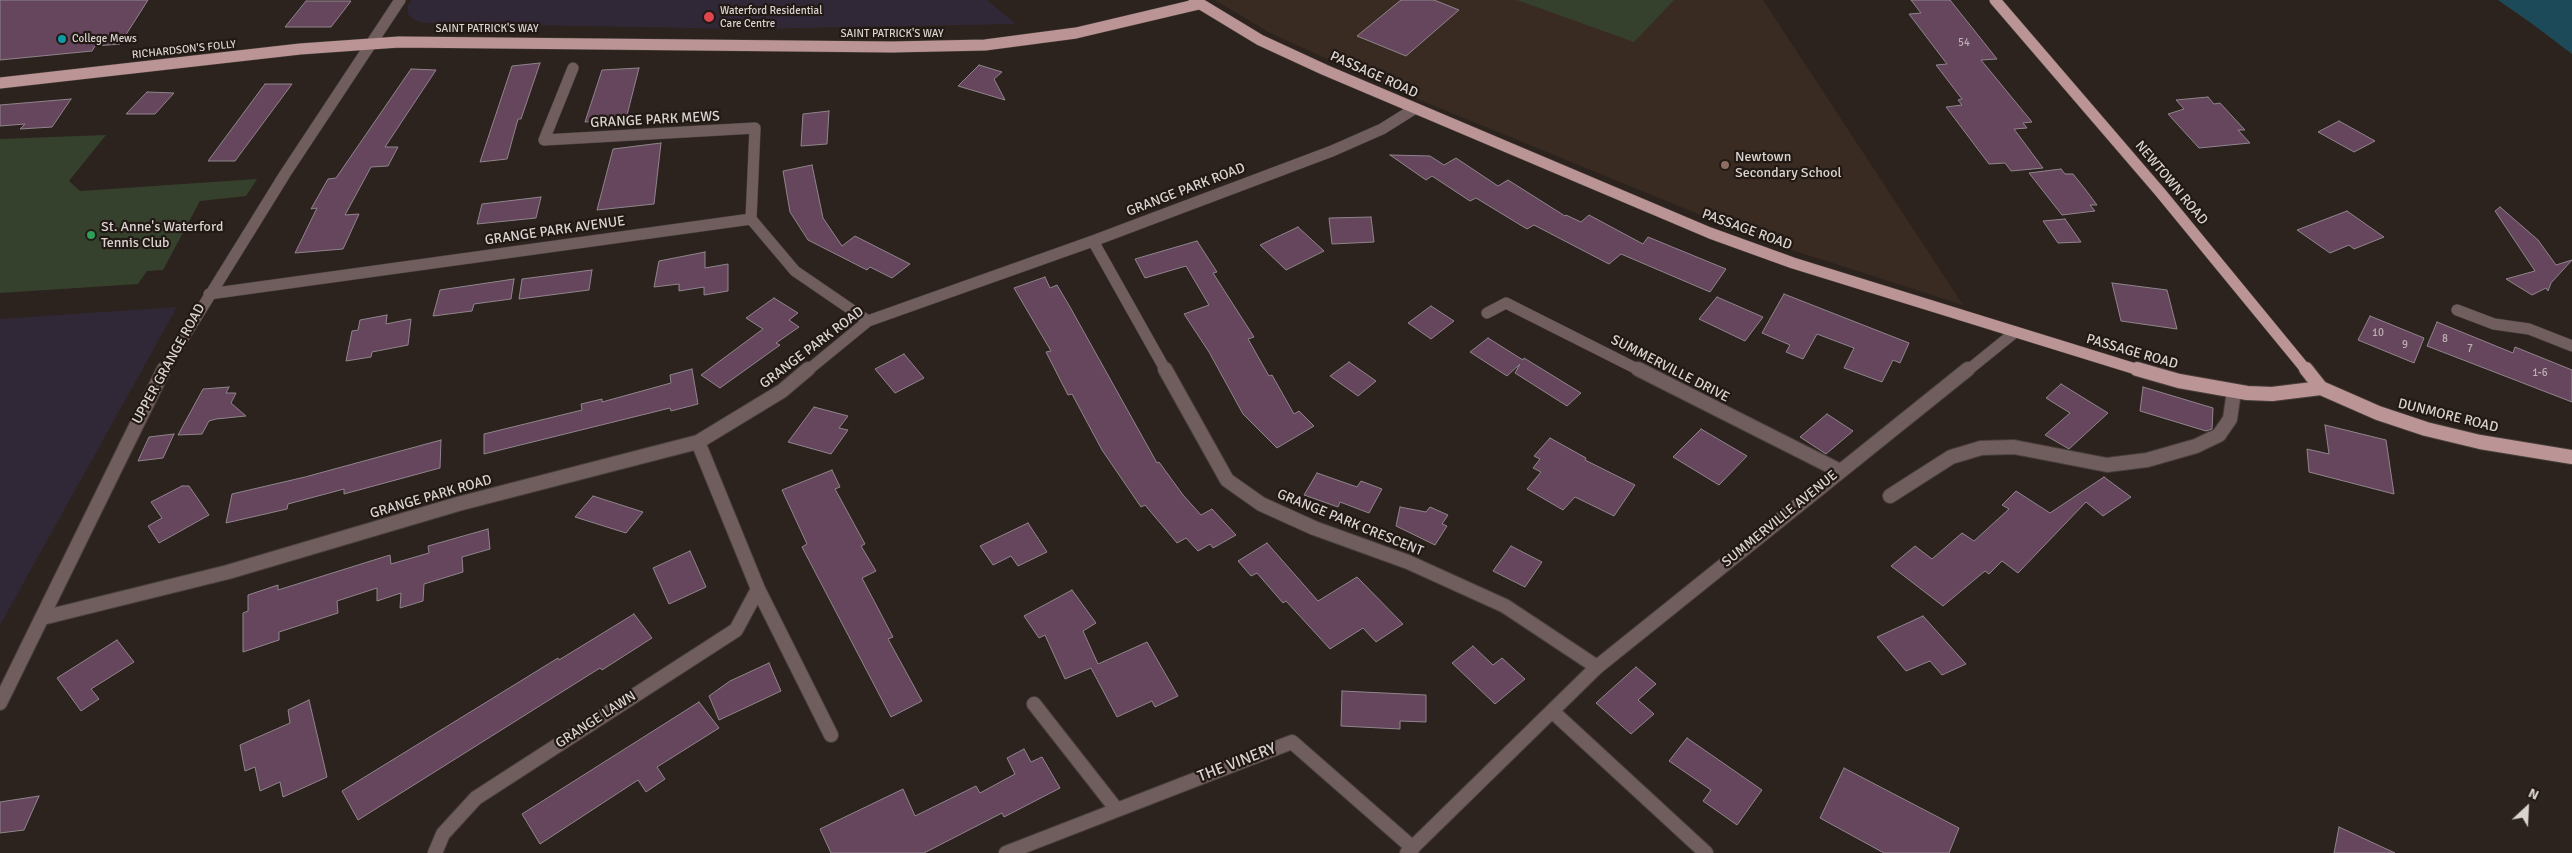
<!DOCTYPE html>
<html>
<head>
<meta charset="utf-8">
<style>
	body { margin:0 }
	#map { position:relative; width:2572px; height:853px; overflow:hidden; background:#2c231e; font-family:Signika,sans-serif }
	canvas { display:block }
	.north { position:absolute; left:2502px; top:783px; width:50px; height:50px; -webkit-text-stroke:4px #221915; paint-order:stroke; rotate:25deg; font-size:14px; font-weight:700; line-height:20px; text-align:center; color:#dad4d0 }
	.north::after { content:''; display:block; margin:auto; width:18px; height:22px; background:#dad4d0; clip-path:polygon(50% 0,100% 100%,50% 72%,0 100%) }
</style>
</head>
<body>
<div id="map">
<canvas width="2572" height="853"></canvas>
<div class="north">N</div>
</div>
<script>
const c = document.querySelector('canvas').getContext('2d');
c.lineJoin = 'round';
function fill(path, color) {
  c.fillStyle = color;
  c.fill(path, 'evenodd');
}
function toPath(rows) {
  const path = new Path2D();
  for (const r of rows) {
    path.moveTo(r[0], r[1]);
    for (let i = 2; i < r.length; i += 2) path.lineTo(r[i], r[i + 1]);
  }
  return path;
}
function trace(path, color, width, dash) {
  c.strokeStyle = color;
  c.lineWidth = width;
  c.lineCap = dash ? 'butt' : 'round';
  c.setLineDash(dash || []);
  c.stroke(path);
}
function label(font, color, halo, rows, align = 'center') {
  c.font = font + ' Signika,sans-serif';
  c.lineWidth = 4.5;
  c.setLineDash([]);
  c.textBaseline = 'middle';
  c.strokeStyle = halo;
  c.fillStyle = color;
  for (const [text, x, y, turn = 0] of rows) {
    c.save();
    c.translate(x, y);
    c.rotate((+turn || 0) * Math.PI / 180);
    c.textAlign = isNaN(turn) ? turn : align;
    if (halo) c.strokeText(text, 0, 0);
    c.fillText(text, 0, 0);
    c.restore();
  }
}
const built = toPath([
	[1215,0,1763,0,1963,305,1764,241,1393,89,1270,33]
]);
const medical = toPath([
	[412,0,987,0,1016,24,745,29,425,23,414,20,408,14,408,5],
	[177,307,0,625,0,319]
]);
const green = toPath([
	[1517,0,1674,0,1634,42],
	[106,135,69,181,80,191,257,179,246,196,200,201,163,270,147,271,138,284,0,293,0,139]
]);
const water = toPath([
	[2498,0,2572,0,2572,54,2531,23]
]);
const building = toPath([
	[0,0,148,0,120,44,95,46,92,51,0,60,0,0],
	[1401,0,1434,0,1459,10,1406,56,1357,36,1401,0],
	[1911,0,1950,0,1997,59,1981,60,2032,122,2023,123,2027,128,2014,129,2043,168,2011,171,2005,163,1989,164,1946,107,1962,105,1958,100,1962,99,1936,65,1947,64,1909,14,1921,13,1911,0],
	[306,1,351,1,331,27,285,27,306,1],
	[540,63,521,119,518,119,507,159,480,162,512,66,540,63],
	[979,65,1002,72,994,79,1005,100,958,86,979,65],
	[639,68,626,119,585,122,602,70,639,68],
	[411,69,436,70,385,147,398,147,388,166,371,167,345,215,359,214,343,249,295,253,317,208,311,209,328,179,336,178,411,69],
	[265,84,292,84,235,161,208,161,265,84],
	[147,92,174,93,155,114,126,114,147,92],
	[2208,97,2214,104,2220,103,2245,130,2238,130,2250,143,2199,148,2168,114,2184,109,2176,100,2208,97],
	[71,99,52,127,20,129,25,124,0,126,0,105,71,99],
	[829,111,827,144,801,146,803,114,829,111],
	[2339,121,2375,141,2354,152,2318,132,2339,121],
	[661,143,654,204,597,210,613,149,661,143],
	[1390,155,1430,156,1444,165,1456,158,1498,186,1508,180,1565,216,1566,215,1581,222,1589,215,1643,244,1648,237,1726,269,1710,292,1621,254,1609,264,1534,225,1527,229,1476,198,1470,201,1432,176,1426,180,1390,155],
	[812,165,823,218,842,246,855,236,910,264,892,278,870,267,867,270,808,240,790,212,783,171,812,165],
	[2061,169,2065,174,2073,174,2085,189,2097,205,2090,205,2095,211,2062,215,2029,173,2061,169],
	[541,197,536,218,477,224,482,204,541,197],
	[2500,207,2538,240,2556,265,2572,260,2551,283,2548,291,2546,288,2532,295,2506,279,2535,271,2495,211,2500,207],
	[2347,211,2384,237,2354,249,2349,245,2330,253,2297,230,2347,211],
	[1371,217,1374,242,1332,244,1329,218,1371,217],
	[2065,219,2081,242,2058,243,2043,221,2065,219],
	[1298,227,1324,251,1286,270,1260,245,1298,227],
	[1197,241,1217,272,1213,273,1254,337,1248,339,1269,376,1272,375,1294,414,1299,411,1314,426,1277,448,1243,414,1209,352,1184,314,1209,305,1186,266,1145,278,1135,259,1197,241],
	[705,252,705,268,728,264,728,291,704,295,704,287,679,291,679,284,654,287,659,261,705,252],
	[592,270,589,290,519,299,522,279,592,270],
	[1045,277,1050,288,1057,285,1070,307,1157,463,1159,462,1183,495,1201,515,1212,509,1236,535,1213,548,1210,544,1198,551,1186,538,1177,543,1145,505,1141,507,1102,450,1072,394,1068,395,1046,352,1051,351,1014,288,1045,277],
	[514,279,511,299,474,304,472,311,433,316,440,290,514,279],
	[2112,283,2167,290,2177,329,2121,321,2112,283],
	[1784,294,1909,343,1900,363,1893,360,1882,382,1844,368,1854,348,1817,334,1803,359,1786,352,1790,345,1762,333,1784,294],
	[1717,297,1763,317,1745,341,1699,319,1717,297],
	[774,298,798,313,789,320,799,327,776,343,780,345,720,388,701,375,763,329,746,318,774,298],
	[1431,306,1454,321,1431,339,1408,323,1431,306],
	[387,315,386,324,411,319,408,345,372,352,371,357,346,361,352,331,358,330,360,320,387,315],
	[2370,316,2424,338,2414,363,2358,340,2370,316],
	[2437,322,2513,353,2515,347,2572,370,2572,402,2427,346,2437,322],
	[1488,338,1523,360,1524,358,1581,393,1567,406,1515,373,1520,364,1507,376,1470,352,1488,338],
	[904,354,924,378,895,393,875,369,904,354],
	[1349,362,1376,381,1358,396,1330,376,1349,362],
	[692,369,698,404,671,411,670,408,484,454,484,434,582,410,581,404,602,399,602,402,671,383,670,375,692,369],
	[2061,384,2108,413,2069,449,2045,435,2070,413,2046,398,2061,384],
	[229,387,226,393,236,393,231,403,246,416,216,419,209,421,202,434,178,435,203,389,229,387],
	[2143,387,2213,408,2212,429,2206,431,2140,411,2143,387],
	[814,407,848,416,839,428,848,430,831,454,788,442,814,407],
	[1827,414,1853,431,1826,454,1800,437,1827,414],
	[2325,425,2386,440,2394,494,2309,472,2307,449,2329,454,2325,425],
	[1701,429,1747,456,1719,485,1673,457,1701,429],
	[174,434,163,458,138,461,149,437,174,434],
	[1550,438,1586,458,1585,460,1635,485,1614,516,1575,497,1563,510,1527,489,1541,472,1533,468,1540,459,1534,456,1550,438],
	[441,440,440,468,344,494,344,489,288,504,287,509,226,523,232,494,305,477,441,440],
	[832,470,840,487,835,489,865,544,861,546,876,571,862,578,893,637,888,639,922,701,891,717,802,547,807,544,782,490,832,470],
	[1317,473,1357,487,1361,481,1382,489,1369,513,1340,502,1338,507,1304,495,1317,473],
	[2104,477,2131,497,2103,516,2086,502,2018,573,2002,561,1989,574,1985,571,1943,606,1891,566,1915,546,1932,559,1962,533,1974,541,2009,509,2002,505,2016,491,2050,513,2104,477],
	[182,486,189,486,209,515,159,543,148,526,162,518,151,502,182,486],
	[593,496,643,512,626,533,575,517,593,496],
	[1400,507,1426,512,1430,507,1448,515,1442,524,1447,526,1435,545,1396,526,1400,507],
	[1028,523,1047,552,1018,566,1011,556,993,565,980,546,1028,523],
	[488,529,490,549,462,557,463,572,424,584,423,601,400,608,401,593,377,601,377,588,337,601,338,613,279,632,279,640,243,652,243,613,248,611,248,595,278,585,278,590,390,555,391,564,429,553,428,546,488,529],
	[1267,543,1318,601,1357,577,1403,624,1376,642,1363,628,1330,649,1286,601,1283,603,1257,573,1251,576,1238,561,1267,543],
	[1511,546,1542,562,1525,587,1493,571,1511,546],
	[690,551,706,587,669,604,653,568,690,551],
	[1072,590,1096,623,1083,631,1098,664,1147,642,1178,696,1155,707,1152,701,1117,717,1091,668,1065,679,1045,635,1039,638,1024,616,1072,590],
	[634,614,652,638,602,670,600,668,358,820,342,791,558,658,559,660,634,614],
	[1923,616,1966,664,1942,675,1930,661,1906,671,1877,637,1923,616],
	[117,640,134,662,91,689,99,699,81,711,57,678,117,640],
	[1473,646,1493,665,1502,658,1525,679,1495,704,1452,663,1473,646],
	[769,663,781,691,719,720,709,696,730,681,769,663],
	[1636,667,1656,684,1638,700,1654,714,1631,734,1596,703,1636,667],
	[1342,691,1426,695,1426,722,1400,721,1400,729,1341,726,1342,691],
	[309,700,327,777,283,797,280,782,260,791,255,767,245,771,240,745,290,723,288,710,309,700],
	[699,702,719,728,657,767,665,779,646,792,638,780,540,844,522,814,699,702],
	[1687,738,1762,790,1737,825,1703,801,1711,790,1669,761,1687,738],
	[1024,749,1031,762,1042,757,1060,788,1004,817,1002,813,924,853,831,853,820,829,903,789,915,816,976,786,980,793,1015,774,1007,758,1024,749],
	[1844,768,1959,828,1949,853,1884,853,1820,818,1844,768],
	[39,796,24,830,0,833,0,802,39,796],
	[2339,827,2395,853,2334,853,2339,827]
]);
const minorFar1 = toPath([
	[573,68,544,140,755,128,751,219],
	[1093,241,1166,371],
	[209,294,751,219,795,271,868,321],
	[2457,310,2494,324,2529,329,2572,346],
	[1487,313,1506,303,1641,371],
	[163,371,285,174,400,0],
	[807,371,868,321,1093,241,1332,151,1382,129,1414,109],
	[1967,371,2014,333]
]);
const minor = toPath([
	[1165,369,1227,480,1261,504,1314,528,1408,562,1505,606,1597,667],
	[1638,369,1840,471],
	[1890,496,1951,457,1981,448,2014,447,2107,465,2147,460,2196,446,2219,435,2230,419,2234,391],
	[758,589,831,735],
	[42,618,228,572,458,504,698,442,782,391,808,369],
	[0,703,164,369],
	[1034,704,1117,810],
	[1552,711,1706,853],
	[435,853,443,834,476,798,736,630,758,589,698,442],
	[1006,853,1292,742,1413,848],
	[1407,853,1597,667,1968,369]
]);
const majorFar1 = toPath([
	[1194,0,1260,40,1325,70,1710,233,1793,263,2142,371],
	[1995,0,2160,192,2307,371],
	[0,83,300,49,399,42,892,47,985,45,1076,33,1199,4]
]);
const major = toPath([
	[2137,369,2179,381,2247,393,2272,394,2321,388],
	[2306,369,2321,388,2378,413,2426,429,2480,442,2572,457]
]);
const markers = [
	[709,17,6,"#e0444e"],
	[62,39,5,"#0f9aa8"],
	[1725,165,5,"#8d6e63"],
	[91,235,5,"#2e9e5b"]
];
const farPoinames = [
	["Waterford Residential",720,11],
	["Care Centre",720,24],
	["College Mews",72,39]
];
const farStreetnames = [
	["SAINT PATRICK'S WAY",487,29],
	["SAINT PATRICK'S WAY",892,34],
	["RICHARDSON'S FOLLY",184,50,-6]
];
const numberNames = [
	["54",1964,43],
	["10",2378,333],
	["8",2445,339],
	["9",2405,345],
	["7",2470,349],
	["1-6",2540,373]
];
const streetNames = [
	["PASSAGE ROAD",1374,75,24],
	["GRANGE PARK MEWS",655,120,-3],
	["NEWTOWN ROAD",2171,183,50],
	["GRANGE PARK ROAD",1186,190,-21],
	["PASSAGE ROAD",1747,230,20],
	["GRANGE PARK AVENUE",555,231,-8],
	["GRANGE PARK ROAD",812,348,-37],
	["PASSAGE ROAD",2132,352,16],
	["UPPER GRANGE ROAD",169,364,-61],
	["SUMMERVILLE DRIVE",1670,369,27],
	["DUNMORE ROAD",2448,416,14],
	["GRANGE PARK ROAD",431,497,-16],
	["SUMMERVILLE AVENUE",1780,519,-39],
	["GRANGE PARK CRESCENT",1350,523,22],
	["GRANGE LAWN",596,720,-33]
];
const poiNames = [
	["Newtown",1735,157],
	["Secondary School",1735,173],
	["St. Anne's Waterford",101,227],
	["Tennis Club",101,243]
];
const nearStreetnames = [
	["THE VINERY",1237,763,-21]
];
fill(built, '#3a2b22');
fill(medical, '#312837');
fill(green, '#36412d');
fill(water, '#1d4a59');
fill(building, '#65465c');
trace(building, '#90858c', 1);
trace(minorFar1, '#483f3a', 12);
trace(minor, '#483f3a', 16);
trace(majorFar1, '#483f3a', 12);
trace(major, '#483f3a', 16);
trace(minorFar1, '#705d5d', 11);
trace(minor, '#705d5d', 14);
trace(majorFar1, '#bb9495', 11);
trace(major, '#bb9495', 14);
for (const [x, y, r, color] of markers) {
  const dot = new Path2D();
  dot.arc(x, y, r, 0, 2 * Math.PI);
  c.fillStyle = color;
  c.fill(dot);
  trace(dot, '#221915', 2);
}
label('11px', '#dad4d0', '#221915', farPoinames, 'left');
label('11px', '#dad4d0', '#221915', farStreetnames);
label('11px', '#bdb0b3', null, numberNames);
label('14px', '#dad4d0', '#221915', streetNames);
label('14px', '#dad4d0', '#221915', poiNames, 'left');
label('16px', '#dad4d0', '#221915', nearStreetnames);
</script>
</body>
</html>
